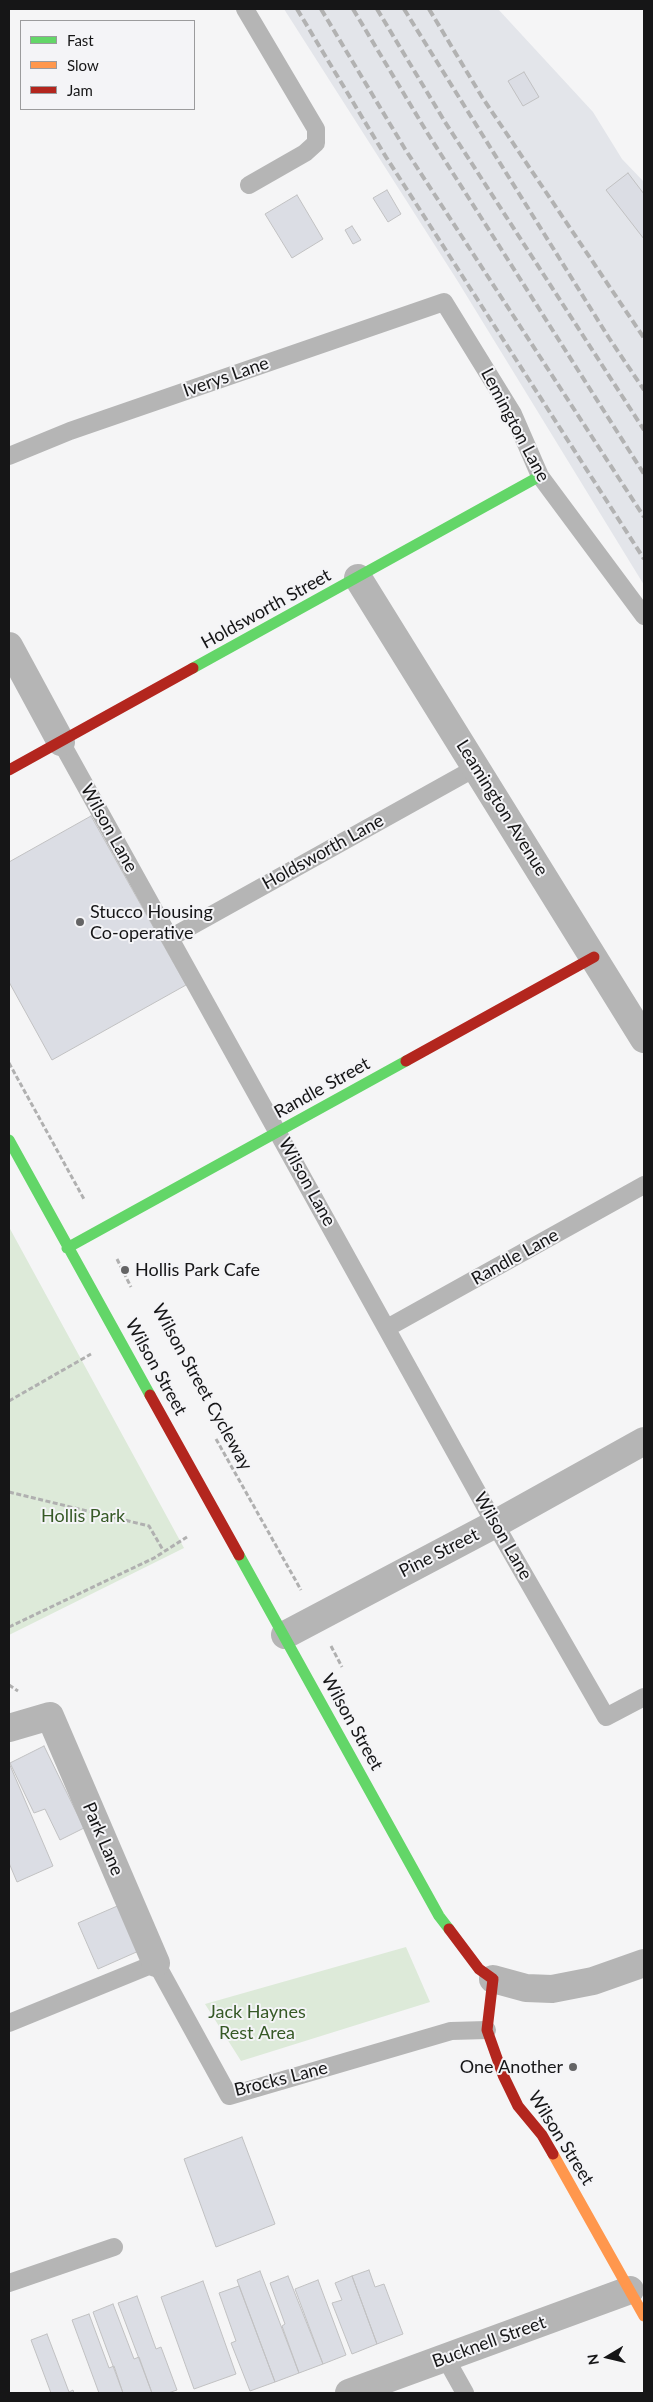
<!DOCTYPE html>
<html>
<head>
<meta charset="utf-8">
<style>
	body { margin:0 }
	#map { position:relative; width:653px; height:2402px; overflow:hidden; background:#f5f5f6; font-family:Lato,sans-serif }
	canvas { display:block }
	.frame { position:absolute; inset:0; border:10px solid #161617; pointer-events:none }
	.legend { position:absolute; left:20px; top:20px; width:175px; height:90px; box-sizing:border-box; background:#f4f4f7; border:1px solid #9b9b9d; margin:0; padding:6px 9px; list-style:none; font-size:15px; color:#161617 }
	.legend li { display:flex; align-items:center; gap:10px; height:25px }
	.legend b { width:25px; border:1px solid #9b9b9d }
	.north { position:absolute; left:583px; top:2332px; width:50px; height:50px; -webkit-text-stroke:4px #f4f4f7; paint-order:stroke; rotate:261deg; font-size:14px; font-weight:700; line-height:20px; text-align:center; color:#161617 }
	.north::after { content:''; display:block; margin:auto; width:18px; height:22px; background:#161617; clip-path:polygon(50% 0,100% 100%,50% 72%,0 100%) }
</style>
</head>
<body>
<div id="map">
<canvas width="653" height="2402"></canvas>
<div class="frame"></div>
<ul class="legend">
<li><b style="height:6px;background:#63d668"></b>Fast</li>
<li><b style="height:6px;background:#ff974d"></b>Slow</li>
<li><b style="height:6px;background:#b3261e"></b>Jam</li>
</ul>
<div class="north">N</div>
</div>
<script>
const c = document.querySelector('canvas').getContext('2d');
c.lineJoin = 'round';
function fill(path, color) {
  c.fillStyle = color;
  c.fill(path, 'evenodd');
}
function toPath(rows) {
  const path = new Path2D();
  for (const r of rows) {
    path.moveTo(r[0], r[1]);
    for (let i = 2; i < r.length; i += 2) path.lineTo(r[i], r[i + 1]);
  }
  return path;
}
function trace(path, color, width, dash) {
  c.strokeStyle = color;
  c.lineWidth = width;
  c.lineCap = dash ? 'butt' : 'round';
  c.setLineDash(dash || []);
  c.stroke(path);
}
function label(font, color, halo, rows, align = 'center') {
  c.font = font + ' Lato,sans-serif';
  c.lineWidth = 4;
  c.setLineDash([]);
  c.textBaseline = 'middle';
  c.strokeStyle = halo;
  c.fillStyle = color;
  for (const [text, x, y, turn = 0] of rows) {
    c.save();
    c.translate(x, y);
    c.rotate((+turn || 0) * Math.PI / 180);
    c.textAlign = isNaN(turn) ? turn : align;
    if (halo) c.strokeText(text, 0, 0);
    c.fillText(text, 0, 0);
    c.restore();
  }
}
const built = toPath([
	[284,9,498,9,593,112,622,159,644,182,644,585,457,280]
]);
const green = toPath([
	[9,1227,184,1548,9,1635],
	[406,1947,430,2002,241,2061,205,2004]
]);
const building = toPath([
	[524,72,539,97,523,106,508,81,524,72],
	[628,173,644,194,644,239,606,190,628,173],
	[387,190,401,214,388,222,373,198,387,190],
	[297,195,323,239,292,258,265,214,297,195],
	[352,226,361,240,353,244,345,230,352,226],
	[91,816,186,985,52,1060,9,982,9,862,91,816],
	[44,1746,84,1828,60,1840,45,1809,34,1813,10,1763,44,1746],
	[9,1763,53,1866,17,1882,9,1863,9,1763],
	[122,1904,141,1950,98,1969,78,1923,122,1904],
	[242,2137,275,2224,216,2247,184,2159,242,2137],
	[369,2270,375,2287,384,2284,403,2334,377,2344,352,2276,369,2270],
	[260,2271,299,2373,275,2382,237,2280,260,2271],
	[288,2276,323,2364,299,2373,282,2326,285,2324,270,2283,288,2276],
	[352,2276,377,2344,352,2354,332,2303,342,2300,335,2283,352,2276],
	[318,2280,346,2355,323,2364,295,2289,318,2280],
	[203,2281,236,2374,194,2389,161,2297,203,2281],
	[239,2286,275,2382,250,2391,231,2343,236,2341,219,2293,239,2286],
	[137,2296,156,2349,161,2347,177,2390,168,2393,152,2393,118,2303,137,2296],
	[113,2304,134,2359,139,2357,152,2393,123,2393,93,2312,113,2304],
	[89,2314,109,2368,114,2366,123,2393,99,2393,72,2320,89,2314],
	[47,2334,69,2392,73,2390,74,2393,51,2393,31,2340,47,2334]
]);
const path = toPath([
	[9,1063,85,1201],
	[117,1259,131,1287],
	[9,1401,91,1354],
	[216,1439,301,1590],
	[9,1492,149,1526,163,1550],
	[9,1627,154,1558,187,1537],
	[331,1646,342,1667],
	[9,1685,18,1691]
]);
const lane = toPath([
	[245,9,316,129,316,143,305,153,249,185],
	[9,456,70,431,444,302,513,414,540,476,644,616],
	[61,742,495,1524,606,1717,644,1697],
	[170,938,477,767],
	[387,1328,644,1185],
	[9,2023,156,1963,229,2096,451,2031,487,2030],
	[9,2283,114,2247],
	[446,2359,465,2393]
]);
const street = toPath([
	[358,578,644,1039],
	[9,646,61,742],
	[285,1635,495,1524,644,1441],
	[9,1728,50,1716,156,1963],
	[493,1979,526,1988,552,1989,593,1981,644,1963],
	[349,2393,630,2290]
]);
const fast = toPath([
	[193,668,540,476],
	[9,1140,150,1395],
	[67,1248,406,1061],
	[239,1555,439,1916,449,1929]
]);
const slow = toPath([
	[553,2154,644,2316]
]);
const jam = toPath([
	[9,770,193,668],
	[406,1061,594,957],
	[150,1395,239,1555],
	[449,1929,479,1969,493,1979,487,2030,503,2075,518,2106,542,2135,553,2154]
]);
const rail = toPath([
	[297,9,386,157,644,559],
	[321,9,405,149,644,517],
	[353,9,428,134,644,474],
	[377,9,445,122,644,430],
	[404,9,609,338,644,390],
	[429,9,482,97,644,338]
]);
const markers = [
	[80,922,5,"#646465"],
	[125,1270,5,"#646465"],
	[573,2067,5,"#646465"]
];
const streetNames = [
	["Iverys Lane",226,377,-19],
	["Lemington Lane",515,425,62],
	["Holdsworth Street",266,609,-29],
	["Leamington Avenue",502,808,58],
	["Wilson Lane",109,828,61],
	["Holdsworth Lane",323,852,-29],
	["Randle Street",322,1088,-29],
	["Wilson Lane",307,1182,61],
	["Randle Lane",515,1257,-29],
	["Wilson Street",156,1367,61],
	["Wilson Street Cycleway",202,1387,61],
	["Wilson Lane",503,1536,60],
	["Pine Street",439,1553,-27],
	["Wilson Street",352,1722,61],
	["Park Lane",103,1839,67],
	["Brocks Lane",281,2079,-14],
	["Wilson Street",561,2138,58],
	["Bucknell Street",489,2342,-20]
];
const poiNames = [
	["Stucco Housing",90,912],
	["Co-operative",90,933],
	["Hollis Park Cafe",135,1270],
	["One Another",563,2067,"right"]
];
const parkNames = [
	["Hollis Park",83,1516],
	["Jack Haynes",257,2012],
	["Rest Area",257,2033]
];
fill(built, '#e3e5ea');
fill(green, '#ddead9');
fill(building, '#dbdde4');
trace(building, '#c1c1c2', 1);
trace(path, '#b0b0b0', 3, [5, 2.5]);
trace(lane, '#b5b5b5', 18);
trace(street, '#b5b5b5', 28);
trace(fast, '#63d668', 11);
trace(slow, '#ff974d', 11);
trace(jam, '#b3261e', 11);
trace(rail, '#b2b2b2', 4, [8, 4]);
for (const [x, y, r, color] of markers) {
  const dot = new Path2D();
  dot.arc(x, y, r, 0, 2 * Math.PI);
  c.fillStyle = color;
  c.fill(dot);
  trace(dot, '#f4f4f7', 2);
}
label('18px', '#161617', '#f4f4f7', streetNames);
label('18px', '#161617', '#f4f4f7', poiNames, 'left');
label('18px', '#365926', '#f4f4f7', parkNames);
</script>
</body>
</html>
